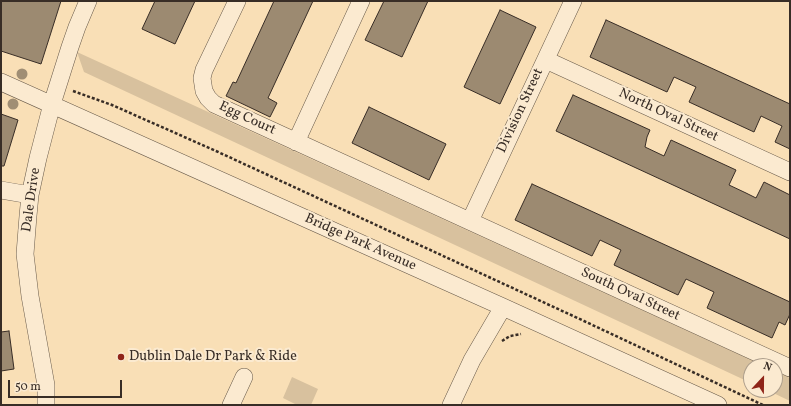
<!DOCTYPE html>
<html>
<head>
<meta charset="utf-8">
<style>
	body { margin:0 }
	#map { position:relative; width:791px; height:406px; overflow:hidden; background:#f9dfb6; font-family:Vollkorn,serif }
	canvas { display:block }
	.frame { position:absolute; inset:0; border:2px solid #382d26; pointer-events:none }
	.north { position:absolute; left:743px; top:358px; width:40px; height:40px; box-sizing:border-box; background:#fbead0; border:1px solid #ad9e8c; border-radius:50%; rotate:22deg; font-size:11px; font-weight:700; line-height:16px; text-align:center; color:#382d26 }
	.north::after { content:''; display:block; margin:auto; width:14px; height:18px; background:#8f2418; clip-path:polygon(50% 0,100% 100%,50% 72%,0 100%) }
	.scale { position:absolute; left:8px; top:380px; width:114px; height:18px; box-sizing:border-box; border:2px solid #382d26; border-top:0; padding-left:5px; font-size:12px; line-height:14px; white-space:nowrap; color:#382d26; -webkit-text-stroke:3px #fbead0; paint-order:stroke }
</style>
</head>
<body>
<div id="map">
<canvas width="791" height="406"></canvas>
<div class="frame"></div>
<div class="north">N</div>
<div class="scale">50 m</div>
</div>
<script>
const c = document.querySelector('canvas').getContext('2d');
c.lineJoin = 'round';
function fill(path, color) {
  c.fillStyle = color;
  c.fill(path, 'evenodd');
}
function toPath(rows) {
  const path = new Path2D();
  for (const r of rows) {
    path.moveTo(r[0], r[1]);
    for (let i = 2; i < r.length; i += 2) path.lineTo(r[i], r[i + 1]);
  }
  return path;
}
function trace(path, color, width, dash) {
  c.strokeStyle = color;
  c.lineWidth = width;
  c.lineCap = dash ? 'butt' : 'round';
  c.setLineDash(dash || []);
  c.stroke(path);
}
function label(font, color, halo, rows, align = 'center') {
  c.font = font + ' Vollkorn,serif';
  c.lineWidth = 4;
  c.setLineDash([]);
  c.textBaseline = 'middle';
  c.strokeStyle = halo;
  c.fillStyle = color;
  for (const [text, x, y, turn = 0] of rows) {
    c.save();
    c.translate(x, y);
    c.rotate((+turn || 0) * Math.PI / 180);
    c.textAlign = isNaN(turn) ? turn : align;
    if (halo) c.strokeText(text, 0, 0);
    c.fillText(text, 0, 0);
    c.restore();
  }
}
const green = toPath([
	[77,52,764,366,751,366,751,383,84,72],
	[775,371,790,378,790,401,767,390,775,390],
	[292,377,318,389,311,405,297,405,283,398]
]);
const building = toPath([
	[1,1,61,1,41,64,1,51,1,1],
	[155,1,195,1,175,44,142,29,155,1],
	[274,1,313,1,268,98,277,103,270,117,226,96,233,82,236,83,274,1],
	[384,1,428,1,402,57,365,40,384,1],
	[500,10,536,27,500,104,464,87,500,10],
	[606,20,790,104,790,149,775,142,782,126,761,116,754,132,689,102,696,87,674,77,667,92,590,57,606,20],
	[573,95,650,130,647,137,645,147,664,156,671,140,736,170,729,185,746,193,756,198,764,182,790,195,790,239,556,131,573,95],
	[369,107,446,144,429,180,352,143,369,107],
	[1,114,18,120,4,166,1,166,1,114],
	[532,184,790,302,790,314,785,325,779,322,772,338,707,308,714,292,686,279,678,295,614,265,621,250,600,240,592,256,515,220,532,184],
	[9,331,14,369,1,371,1,332,9,331]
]);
const path = toPath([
	[73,91,112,105,216,151,584,321,763,405],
	[502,341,510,336,521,334]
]);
const minor = toPath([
	[237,1,204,70,202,78,204,91,208,98,214,104,790,368],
	[546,60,790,172],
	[1,82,503,307,718,405],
	[296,142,361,1],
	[1,190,30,195],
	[470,221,573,1],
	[46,405,46,385,30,296,25,254,28,216,30,195,38,158,52,104,70,47,77,27,88,1],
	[231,405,244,377],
	[451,405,472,360,503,307]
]);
const trees = [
	[22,74],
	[13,104]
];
const markers = [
	[121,357,4,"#8f2418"]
];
const streetNames = [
	["Division Street",521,111,-65],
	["North Oval Street",668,116,25],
	["Egg Court",247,119,25],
	["Dale Drive",32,200,-82],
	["Bridge Park Avenue",360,243,24],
	["South Oval Street",630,295,25]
];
const poiNames = [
	["Dublin Dale Dr Park & Ride",129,357]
];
fill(green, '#d8c19e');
fill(building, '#9c8a71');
trace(building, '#382d26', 1);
trace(minor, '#685a4a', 18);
trace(path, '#382d26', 2.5, [3, 2]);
trace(minor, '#fbead0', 17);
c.fillStyle = '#a08e74';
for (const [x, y] of trees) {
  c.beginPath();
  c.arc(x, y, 5.5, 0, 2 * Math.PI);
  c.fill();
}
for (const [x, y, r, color] of markers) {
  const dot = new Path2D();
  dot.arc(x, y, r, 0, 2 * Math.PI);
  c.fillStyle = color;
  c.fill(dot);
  trace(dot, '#fbead0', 1.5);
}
label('14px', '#382d26', '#fbead0', streetNames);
label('14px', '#382d26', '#fbead0', poiNames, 'left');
</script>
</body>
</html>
